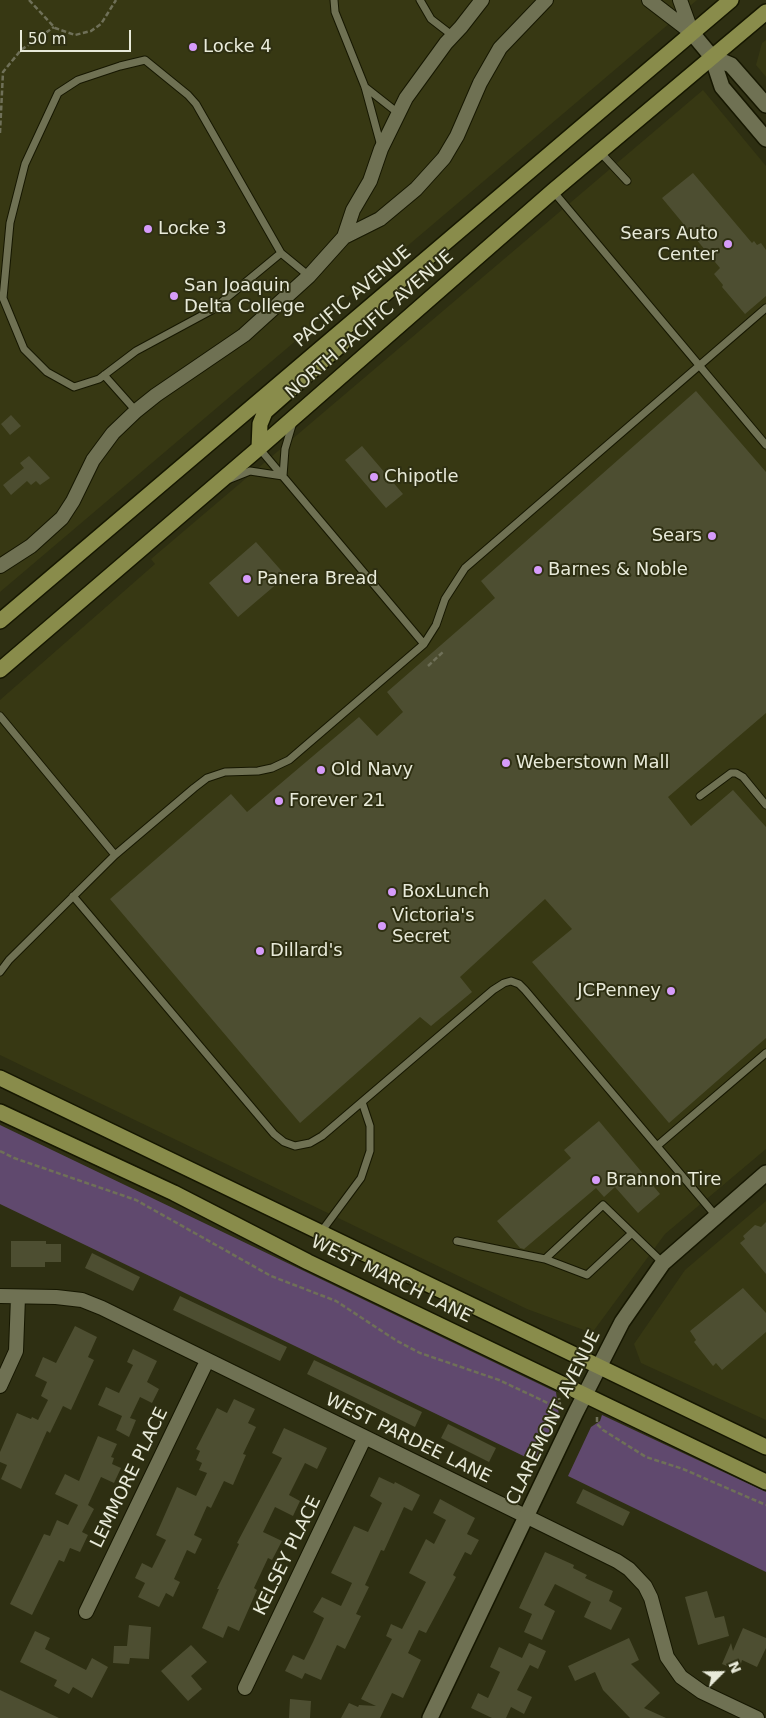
<!DOCTYPE html>
<html>
<head>
<meta charset="utf-8">
<style>
	body { margin:0 }
	#map { position:relative; width:766px; height:1718px; overflow:hidden; background:#2e2f12; font-family:"DejaVu Sans",sans-serif }
	canvas { display:block }
	.north { position:absolute; left:696px; top:1648px; width:50px; height:50px; -webkit-text-stroke:4px #2e2f12; paint-order:stroke; rotate:67deg; font-size:14px; font-weight:700; line-height:20px; text-align:center; color:#e8ead9 }
	.north::after { content:''; display:block; margin:auto; width:18px; height:22px; background:#e8ead9; clip-path:polygon(50% 0,100% 100%,50% 72%,0 100%) }
	.scale { position:absolute; left:20px; top:30px; width:111px; height:22px; box-sizing:border-box; border:2px solid #e8ead9; border-top:0; padding-left:6px; font-size:15px; line-height:18px; white-space:nowrap; color:#e8ead9; -webkit-text-stroke:4px #2e2f12; paint-order:stroke }
</style>
</head>
<body>
<div id="map">
<canvas width="766" height="1718"></canvas>
<div class="north">N</div>
<div class="scale">50 m</div>
</div>
<script>
const c = document.querySelector('canvas').getContext('2d');
c.lineJoin = 'round';
function fill(path, color) {
  c.fillStyle = color;
  c.fill(path, 'evenodd');
}
function toPath(rows) {
  const path = new Path2D();
  for (const r of rows) {
    path.moveTo(r[0], r[1]);
    for (let i = 2; i < r.length; i += 2) path.lineTo(r[i], r[i + 1]);
  }
  return path;
}
function trace(path, color, width, dash) {
  c.strokeStyle = color;
  c.lineWidth = width;
  c.lineCap = dash ? 'butt' : 'round';
  c.setLineDash(dash || []);
  c.stroke(path);
}
function label(font, color, halo, rows, align = 'center') {
  c.font = font + ' "DejaVu Sans",sans-serif';
  c.lineWidth = 4;
  c.setLineDash([]);
  c.textBaseline = 'middle';
  c.strokeStyle = halo;
  c.fillStyle = color;
  for (const [text, x, y, turn = 0] of rows) {
    c.save();
    c.translate(x, y);
    c.rotate((+turn || 0) * Math.PI / 180);
    c.textAlign = isNaN(turn) ? turn : align;
    if (halo) c.strokeText(text, 0, 0);
    c.fillText(text, 0, 0);
    c.restore();
  }
}
const built = toPath([
	[0,0,697,0,0,592],
	[766,40,766,77,756,65,762,43],
	[703,90,766,166,766,1149,665,1234,592,1333,527,1309,0,1055,0,700,155,564,151,559],
	[766,1201,766,1420,641,1363,634,1344,685,1270]
]);
const green = toPath([
	[0,1125,556,1392,559,1416,536,1462,0,1204],
	[602,1415,766,1492,766,1572,568,1476,591,1427,600,1421]
]);
const building = toPath([
	[693,173,752,243,754,241,757,245,761,243,766,250,766,296,745,314,722,287,723,285,714,274,720,268,662,198],
	[696,391,766,472,766,713,668,797,691,826,733,790,766,827,766,1038,669,1123,532,962,572,929,545,899,460,977,472,992,431,1026,420,1017,300,1123,110,899,231,794,247,812,359,717,377,736,403,712,387,692,495,598,481,581],
	[11,415,21,426,10,435,1,424],
	[362,446,403,494,386,508,345,460],
	[29,456,50,478,40,485,36,481,31,485,27,481,11,495,3,485,24,468,20,463],
	[256,542,286,576,238,617,209,583],
	[599,1121,660,1194,638,1213,615,1187,604,1197,596,1188,524,1249,520,1248,497,1221,571,1158,564,1150],
	[766,1222,766,1274,740,1243,745,1239,743,1236,755,1225,761,1227],
	[11,1241,46,1241,46,1244,61,1244,61,1262,45,1262,45,1267,11,1267],
	[92,1253,140,1277,133,1291,85,1268],
	[743,1288,766,1313,766,1332,722,1370,716,1363,713,1366,694,1342,696,1340,690,1331],
	[180,1296,287,1347,280,1361,173,1310],
	[75,1326,97,1337,88,1357,94,1360,71,1410,63,1406,50,1433,47,1431,21,1489,1,1479,7,1465,0,1462,0,1452,17,1413,31,1419,32,1417,38,1420,48,1400,41,1396,47,1382,35,1376,43,1357,56,1363],
	[133,1349,157,1361,147,1382,159,1389,152,1403,140,1397,130,1418,136,1420,129,1437,116,1430,122,1416,98,1405,106,1387,119,1393,133,1365,127,1362],
	[314,1360,422,1412,415,1427,307,1374],
	[234,1399,255,1409,248,1423,256,1427,243,1454,246,1455,233,1485,224,1481,211,1508,207,1506,194,1535,202,1539,195,1554,187,1550,174,1579,180,1582,173,1597,166,1593,159,1607,138,1597,145,1583,135,1578,142,1563,152,1568,166,1540,156,1535,177,1487,196,1496,207,1473,199,1470,202,1463,196,1460,200,1451,196,1449,217,1408,227,1413],
	[448,1424,496,1448,489,1462,441,1438],
	[284,1428,327,1448,317,1469,305,1463,289,1495,300,1501,293,1516,275,1507,263,1532,282,1541,272,1560,268,1558,254,1588,257,1590,239,1631,228,1626,223,1638,202,1628,219,1589,217,1589,239,1544,237,1543,282,1458,272,1453],
	[98,1436,117,1444,111,1457,114,1458,112,1464,121,1468,114,1483,101,1477,88,1505,94,1509,82,1532,88,1535,80,1552,70,1548,64,1562,59,1560,32,1615,10,1604,44,1534,50,1536,57,1520,68,1525,78,1505,55,1494,65,1474,79,1481],
	[379,1477,394,1484,395,1482,420,1495,412,1511,404,1507,384,1551,381,1550,365,1585,369,1587,356,1614,361,1616,345,1649,337,1645,321,1680,305,1673,302,1679,285,1671,293,1655,304,1660,313,1642,324,1618,313,1612,322,1597,341,1606,352,1583,331,1573,354,1526,368,1532,382,1503,370,1496],
	[583,1489,630,1512,623,1526,576,1503],
	[440,1499,475,1518,467,1534,479,1540,471,1555,465,1552,453,1575,456,1577,426,1633,419,1630,408,1653,421,1660,403,1698,392,1693,380,1718,341,1718,349,1703,358,1707,359,1705,376,1706,361,1699,392,1639,386,1636,391,1624,402,1629,426,1582,409,1573,426,1539,434,1544,446,1520,433,1513],
	[545,1552,574,1565,573,1568,587,1575,585,1578,613,1591,609,1601,622,1608,611,1630,584,1617,591,1602,555,1584,544,1605,555,1611,542,1640,524,1632,532,1614,519,1608],
	[707,1591,715,1618,724,1616,729,1636,698,1645,685,1597],
	[129,1625,151,1627,149,1659,130,1658,129,1664,113,1663,114,1646,127,1646],
	[743,1628,766,1638,766,1648,757,1667,742,1660,739,1671,722,1664,731,1643,733,1651],
	[35,1631,50,1638,45,1649,86,1670,92,1658,108,1667,92,1698,73,1687,69,1694,54,1686,57,1680,20,1662],
	[629,1638,639,1660,631,1664,660,1693,644,1708,666,1718,630,1718,603,1690,595,1672,575,1681,568,1666],
	[529,1643,546,1651,538,1669,530,1665,517,1690,532,1697,524,1714,511,1707,506,1718,492,1718,471,1708,478,1693,488,1698,500,1672,490,1667,499,1647,522,1658],
	[191,1645,207,1662,191,1676,202,1689,188,1701,161,1671],
	[0,1690,59,1718,0,1718],
	[290,1699,311,1701,310,1718,289,1718]
]);
const path = toPath([
	[29,0,55,28,75,35,91,31,101,24,116,0],
	[0,133,3,72,21,50,54,27],
	[428,666,444,651],
	[0,1151,14,1158,136,1200,271,1276,336,1301,397,1341,420,1353,499,1380,552,1405,560,1404,559,1398],
	[597,1417,597,1424,603,1430,646,1457,683,1469,766,1505]
]);
const service = toPath([
	[334,0,335,12,365,87,381,146],
	[420,0,431,19,453,36],
	[365,87,398,113],
	[600,152,627,181],
	[553,191,766,445],
	[281,253,212,310,136,351,99,379,74,387,47,372,24,349,3,298,10,223,25,164,58,93,78,80,120,66,145,60,188,95,196,104,281,253,309,276],
	[104,375,136,411],
	[259,448,424,644],
	[230,479,250,471,283,476,285,449,293,422],
	[0,716,115,855],
	[700,796,731,773,736,773,743,777,766,805],
	[73,896,274,1134,284,1142,295,1146,310,1143,322,1136,493,990,504,983,511,981,519,984,525,990,716,1216],
	[0,972,9,960,115,855,194,788,207,778,225,772,258,771,272,768,289,760,424,644,436,625,445,599,465,568,766,308],
	[657,1146,766,1053],
	[321,1232,361,1178,370,1151,370,1126,362,1102],
	[457,1241,545,1259,603,1205,663,1263],
	[545,1259,587,1275,631,1234]
]);
const minor = toPath([
	[649,0,692,33],
	[680,0,692,33],
	[344,237,353,210,370,181,381,149,406,98,446,43,461,27,482,0],
	[0,566,31,546,62,518,73,501,93,460,113,433,136,411,156,395,244,335,309,276,344,237,380,219,416,189,444,158,457,136,480,83,500,48,546,0],
	[0,1296,56,1297,82,1300,102,1308,617,1561,629,1569,645,1586,651,1598,667,1657,681,1677,702,1692,757,1718],
	[0,1386,16,1351,18,1297],
	[86,1612,207,1361],
	[245,1688,364,1439]
]);
const tertiary = toPath([
	[692,33,712,57,722,87,766,139],
	[712,57,731,65,766,105],
	[430,1718,576,1412,622,1322,663,1263,766,1173]
]);
const primary = toPath([
	[259,448,260,424,265,412,342,344],
	[0,621,731,0],
	[0,670,259,448,553,191,766,12],
	[0,1078,766,1447],
	[0,1112,174,1193,308,1262,766,1482]
]);
const markers = [
	[193,47,5,"#d69bfa"],
	[148,229,5,"#d69bfa"],
	[728,244,5,"#d69bfa"],
	[174,296,5,"#d69bfa"],
	[374,477,5,"#d69bfa"],
	[712,536,5,"#d69bfa"],
	[538,570,5,"#d69bfa"],
	[247,579,5,"#d69bfa"],
	[506,763,5,"#d69bfa"],
	[321,770,5,"#d69bfa"],
	[279,801,5,"#d69bfa"],
	[392,892,5,"#d69bfa"],
	[382,926,5,"#d69bfa"],
	[260,951,5,"#d69bfa"],
	[671,991,5,"#d69bfa"],
	[596,1180,5,"#d69bfa"]
];
const poiNames = [
	["Locke 4",203,47],
	["Locke 3",158,229],
	["Sears Auto",718,234,"right"],
	["Center",718,255,"right"],
	["San Joaquin",184,286],
	["Delta College",184,307],
	["Chipotle",384,477],
	["Sears",702,536,"right"],
	["Barnes & Noble",548,570],
	["Panera Bread",257,579],
	["Weberstown Mall",516,763],
	["Old Navy",331,770],
	["Forever 21",289,801],
	["BoxLunch",402,892],
	["Victoria's",392,916],
	["Secret",392,937],
	["Dillard's",270,951],
	["JCPenney",661,991,"right"],
	["Brannon Tire",606,1180]
];
const streetNames = [
	["PACIFIC AVENUE",353,297,-40],
	["NORTH PACIFIC AVENUE",370,325,-41],
	["WEST MARCH LANE",391,1280,26],
	["CLAREMONT AVENUE",554,1418,-64],
	["WEST PARDEE LANE",408,1439,26],
	["LEMMORE PLACE",130,1478,-64],
	["KELSEY PLACE",288,1556,-64]
];
fill(built, '#373813');
fill(green, '#60496e');
fill(building, '#4d4e31');
trace(service, '#161700', 9);
trace(minor, '#161700', 16);
trace(tertiary, '#161700', 18);
trace(primary, '#161700', 18);
trace(path, '#6f7058', 2.5, [5, 2.5]);
trace(service, '#6f7153', 7);
trace(minor, '#6f7153', 14);
trace(tertiary, '#6f7153', 15);
trace(primary, '#898c4b', 15);
for (const [x, y, r, color] of markers) {
  const dot = new Path2D();
  dot.arc(x, y, r, 0, 2 * Math.PI);
  c.fillStyle = color;
  c.fill(dot);
  trace(dot, '#2e2f12', 2);
}
label('18px', '#e8ead9', '#2e2f12', poiNames, 'left');
label('18px', '#e8ead9', '#2e2f12', streetNames);
</script>
</body>
</html>
